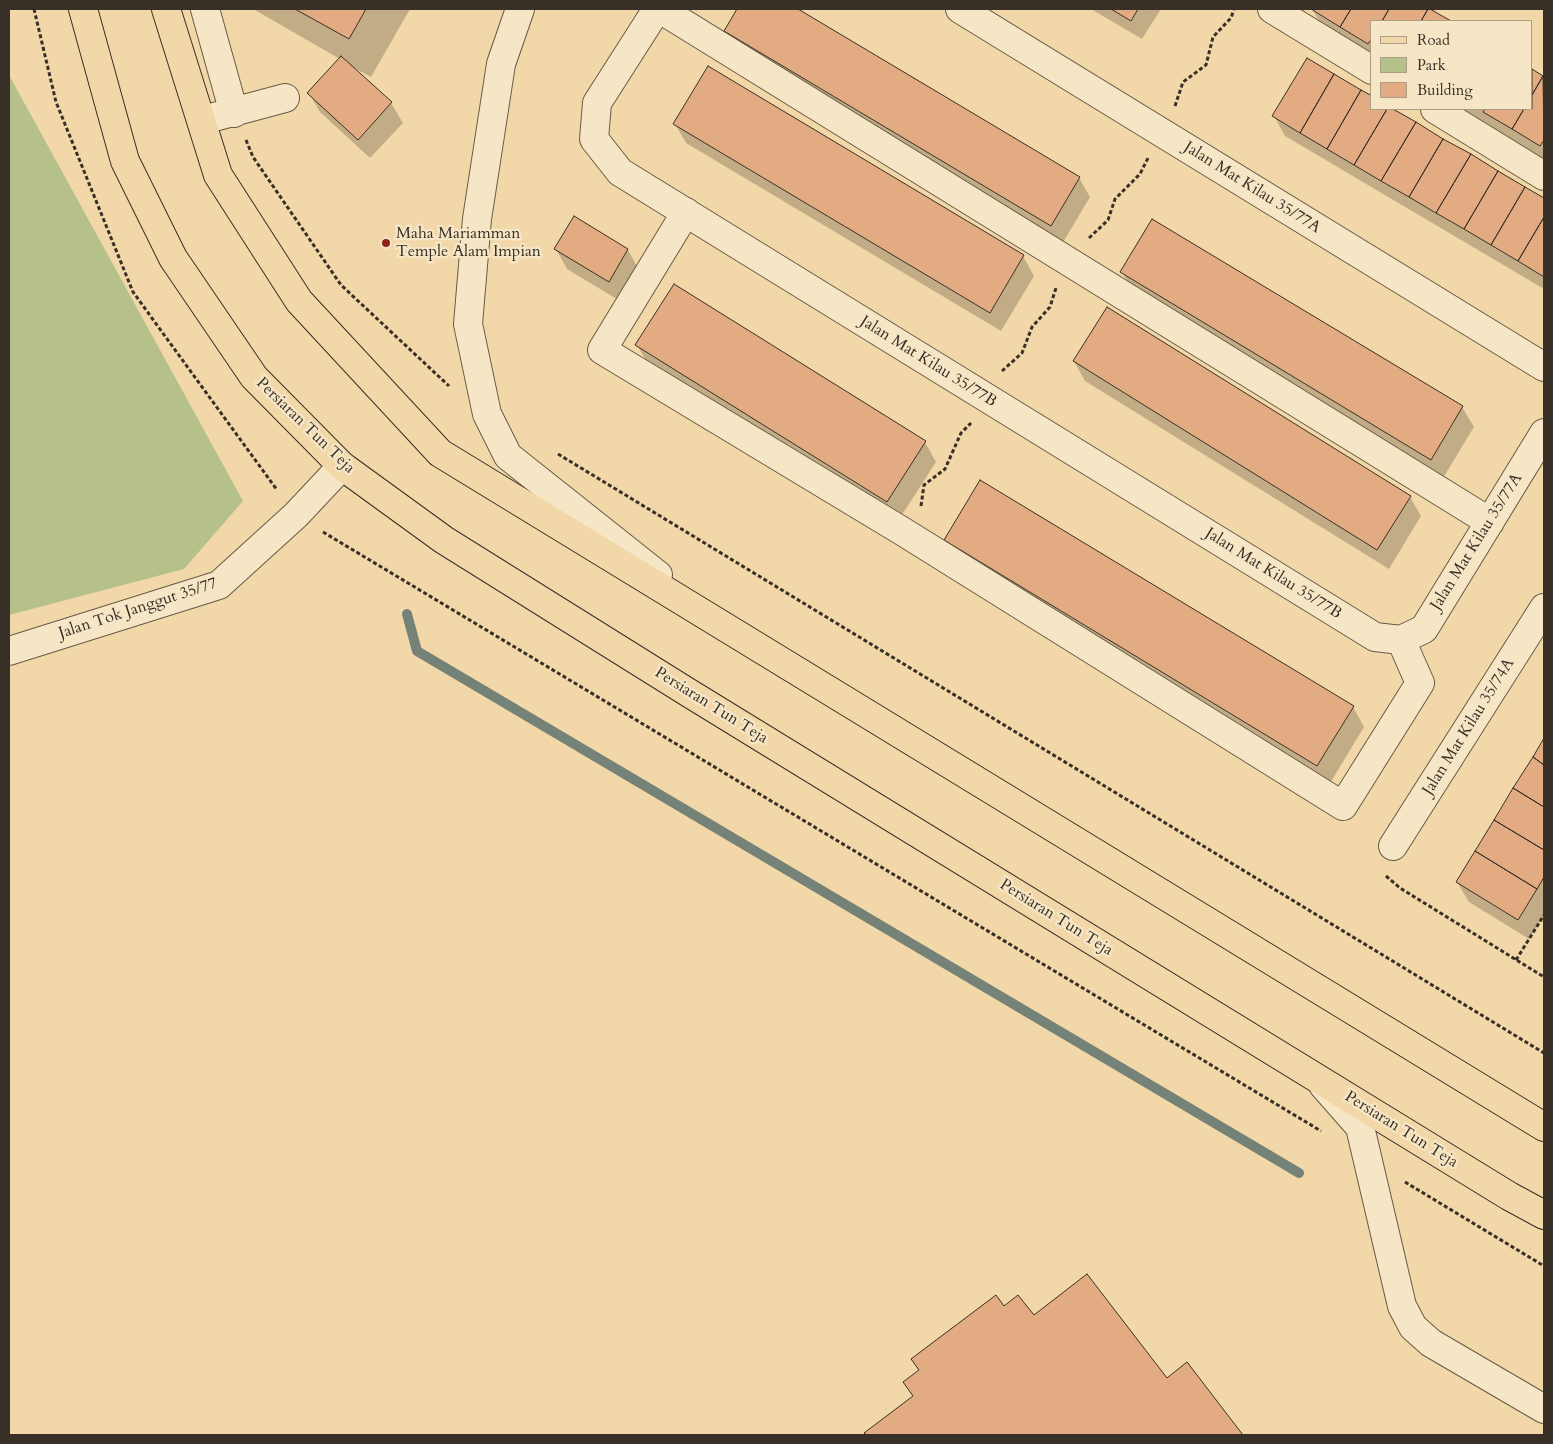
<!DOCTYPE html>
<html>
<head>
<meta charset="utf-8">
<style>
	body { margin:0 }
	#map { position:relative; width:1553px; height:1444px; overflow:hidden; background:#f2d8a8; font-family:Cardo,serif }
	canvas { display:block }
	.frame { position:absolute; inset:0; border:10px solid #383027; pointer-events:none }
	.legend { position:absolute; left:1370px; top:20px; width:162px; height:90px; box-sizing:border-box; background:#f7e6c6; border:1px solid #ab9d86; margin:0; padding:6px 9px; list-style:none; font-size:15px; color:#383027 }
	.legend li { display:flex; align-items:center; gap:10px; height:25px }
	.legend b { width:25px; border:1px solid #ab9d86 }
</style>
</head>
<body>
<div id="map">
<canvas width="1553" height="1444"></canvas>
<div class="frame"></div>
<ul class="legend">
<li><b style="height:6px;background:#f2d8a8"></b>Road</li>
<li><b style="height:14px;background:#b5c08b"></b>Park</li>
<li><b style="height:14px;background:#e3ab82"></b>Building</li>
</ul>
</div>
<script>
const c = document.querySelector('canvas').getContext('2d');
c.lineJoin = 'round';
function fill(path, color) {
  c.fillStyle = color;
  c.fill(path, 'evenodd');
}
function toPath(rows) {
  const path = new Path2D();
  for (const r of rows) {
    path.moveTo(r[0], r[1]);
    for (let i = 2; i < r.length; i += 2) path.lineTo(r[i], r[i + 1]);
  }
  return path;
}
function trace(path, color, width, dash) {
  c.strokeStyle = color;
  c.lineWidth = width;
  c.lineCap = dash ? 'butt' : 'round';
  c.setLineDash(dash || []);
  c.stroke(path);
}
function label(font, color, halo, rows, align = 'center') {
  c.font = font + ' Cardo,serif';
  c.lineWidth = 4.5;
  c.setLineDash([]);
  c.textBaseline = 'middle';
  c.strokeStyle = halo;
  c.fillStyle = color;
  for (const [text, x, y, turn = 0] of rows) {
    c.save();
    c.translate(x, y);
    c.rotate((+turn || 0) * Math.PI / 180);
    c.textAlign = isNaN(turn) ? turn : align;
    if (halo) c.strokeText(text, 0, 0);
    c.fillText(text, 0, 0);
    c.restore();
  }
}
const green = toPath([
	[9,75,243,501,184,569,9,615]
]);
const shadow = toPath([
	[253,9,410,9,371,77,352,67,391,103,403,123,370,158,320,112,309,93,340,59],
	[739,9,796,9,1079,178,1090,197,1062,244,737,50,725,31],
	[1091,9,1161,9,1142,39],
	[1312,9,1427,9,1448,21,1372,21,1372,58,1324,29],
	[1532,71,1544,78,1544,160,1458,109,1532,109],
	[1372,109,1391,109,1544,199,1544,289,1285,136,1274,116],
	[675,124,1023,256,1034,276,1001,331,686,143],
	[574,218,628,250,639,270,620,301,567,269,556,249],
	[1153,220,1462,407,1474,427,1443,478,1133,292,1122,272],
	[637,345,925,442,936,462,898,521,648,364],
	[1074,361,1410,497,1421,516,1389,569,1085,381],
	[946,540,1353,707,1364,727,1329,785,957,559],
	[1544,741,1544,915,1529,939,1469,902,1457,882],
	[1004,1307,1033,1317,1167,1380,1187,1364,1242,1435,867,1435,866,1433,913,1397,905,1382,919,1371,913,1360]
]);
const stream = toPath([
	[407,614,417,651,1299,1173]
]);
const building = toPath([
	[295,9,366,9,349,39,295,9],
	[737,9,798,9,1080,177,1051,226,724,31,737,9],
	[1111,9,1138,9,1131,21,1111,9],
	[1311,9,1351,9,1340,27,1311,9],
	[1351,9,1389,9,1382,21,1372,21,1372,38,1368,44,1340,27,1351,9],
	[1389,9,1428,9,1421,21,1382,21,1389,9],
	[1428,9,1430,9,1451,21,1421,21,1428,9],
	[341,56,392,102,358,140,307,93,341,56],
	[1307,58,1334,74,1300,133,1272,116,1307,58],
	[708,66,1024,255,990,313,673,124,708,66],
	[1532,69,1543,76,1532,95,1532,69],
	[1334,74,1361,90,1327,149,1300,133,1334,74],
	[1543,76,1544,140,1540,146,1512,129,1524,109,1532,109,1532,95,1543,76],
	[1361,90,1372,96,1372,109,1387,109,1354,165,1327,149,1361,90],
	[1387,109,1393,109,1416,122,1381,181,1354,165,1387,109],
	[1485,109,1524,109,1512,129,1483,112,1485,109],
	[1416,122,1443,139,1409,197,1381,181,1416,122],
	[1443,139,1471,154,1436,213,1409,197,1443,139],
	[1471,154,1498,171,1464,229,1436,213,1471,154],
	[1498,171,1525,187,1491,245,1464,229,1498,171],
	[1525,187,1544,198,1544,217,1518,261,1491,245,1525,187],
	[574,216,628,249,609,282,554,249,574,216],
	[1544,217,1544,277,1518,261,1544,217],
	[1152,219,1463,406,1431,460,1120,272,1152,219],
	[674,284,926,441,887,502,635,345,674,284],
	[1107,307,1411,496,1377,550,1073,361,1107,307],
	[980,480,1354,706,1317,766,944,540,980,480],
	[1544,738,1544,765,1533,757,1544,738],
	[1533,757,1544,765,1544,807,1513,788,1533,757],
	[1513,788,1544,807,1544,850,1494,820,1513,788],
	[1494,820,1544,850,1544,877,1537,889,1475,851,1494,820],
	[1475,851,1537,889,1518,920,1456,882,1475,851],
	[1087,1274,1167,1378,1187,1362,1243,1435,867,1435,864,1433,913,1396,903,1382,919,1370,911,1359,996,1295,1004,1306,1018,1295,1034,1315,1087,1274]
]);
const path = toPath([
	[34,9,56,102,133,292,277,490],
	[1175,106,1183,82,1206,65,1213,37,1231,18,1234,9],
	[246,140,253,157,341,285,449,386],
	[1089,238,1108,220,1115,199,1140,174,1148,158],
	[1002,371,1022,353,1032,327,1050,307,1056,288],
	[558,454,1544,1053],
	[921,506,924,485,945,469,961,433,971,423],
	[323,532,1321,1131],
	[1386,876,1400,888,1544,977],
	[1516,960,1544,915],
	[1405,1182,1544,1266]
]);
const minor = toPath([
	[205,9,234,113],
	[520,9,501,64,477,219,468,324,487,414,508,456,658,575],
	[657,9,597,103,594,139,620,172,1375,637,1401,640,1424,629,1544,433],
	[660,9,1490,522],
	[960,9,1544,367],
	[1272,9,1372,70],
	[1435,109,1544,176],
	[203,120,285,98],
	[686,212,602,350,902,531,1343,806,1420,683,1401,640],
	[9,651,219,585,296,515,342,466],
	[1393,846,1544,608],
	[1323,1085,1360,1127,1402,1306,1413,1327,1431,1343,1544,1409]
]);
const major = toPath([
	[83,9,125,161,173,258,254,377,342,466,444,540,689,693,1509,1196,1544,1215],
	[166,9,218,175,299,301,440,453,1544,1127]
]);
const markers = [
	[386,243,5,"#8f2418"]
];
const streetNames = [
	["Jalan Mat Kilau 35/77A",1252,188,32],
	["Jalan Mat Kilau 35/77B",928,362,32],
	["Persiaran Tun Teja",305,426,44],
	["Jalan Mat Kilau 35/77A",1477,542,-58],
	["Jalan Mat Kilau 35/77B",1273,574,32],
	["Jalan Tok Janggut 35/77",138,609,-18],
	["Persiaran Tun Teja",711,706,32],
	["Jalan Mat Kilau 35/74A",1469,727,-58],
	["Persiaran Tun Teja",1056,918,32],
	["Persiaran Tun Teja",1401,1130,32]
];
const poiNames = [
	["Maha Mariamman",396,234],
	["Temple Alam Impian",396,252]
];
fill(green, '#b5c08b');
fill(shadow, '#0003');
trace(stream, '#748277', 10);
fill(building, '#e3ab82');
trace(building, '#383027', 1);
trace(minor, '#665a47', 30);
trace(major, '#383027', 30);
trace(path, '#383027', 3, [4, 2.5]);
trace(minor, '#f7e6c6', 28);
trace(major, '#f2d8a8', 28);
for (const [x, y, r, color] of markers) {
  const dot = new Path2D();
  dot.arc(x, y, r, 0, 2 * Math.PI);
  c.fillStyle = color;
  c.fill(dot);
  trace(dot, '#f7e6c6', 2);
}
label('16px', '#383027', '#f7e6c6', streetNames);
label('16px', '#383027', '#f7e6c6', poiNames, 'left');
</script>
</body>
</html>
